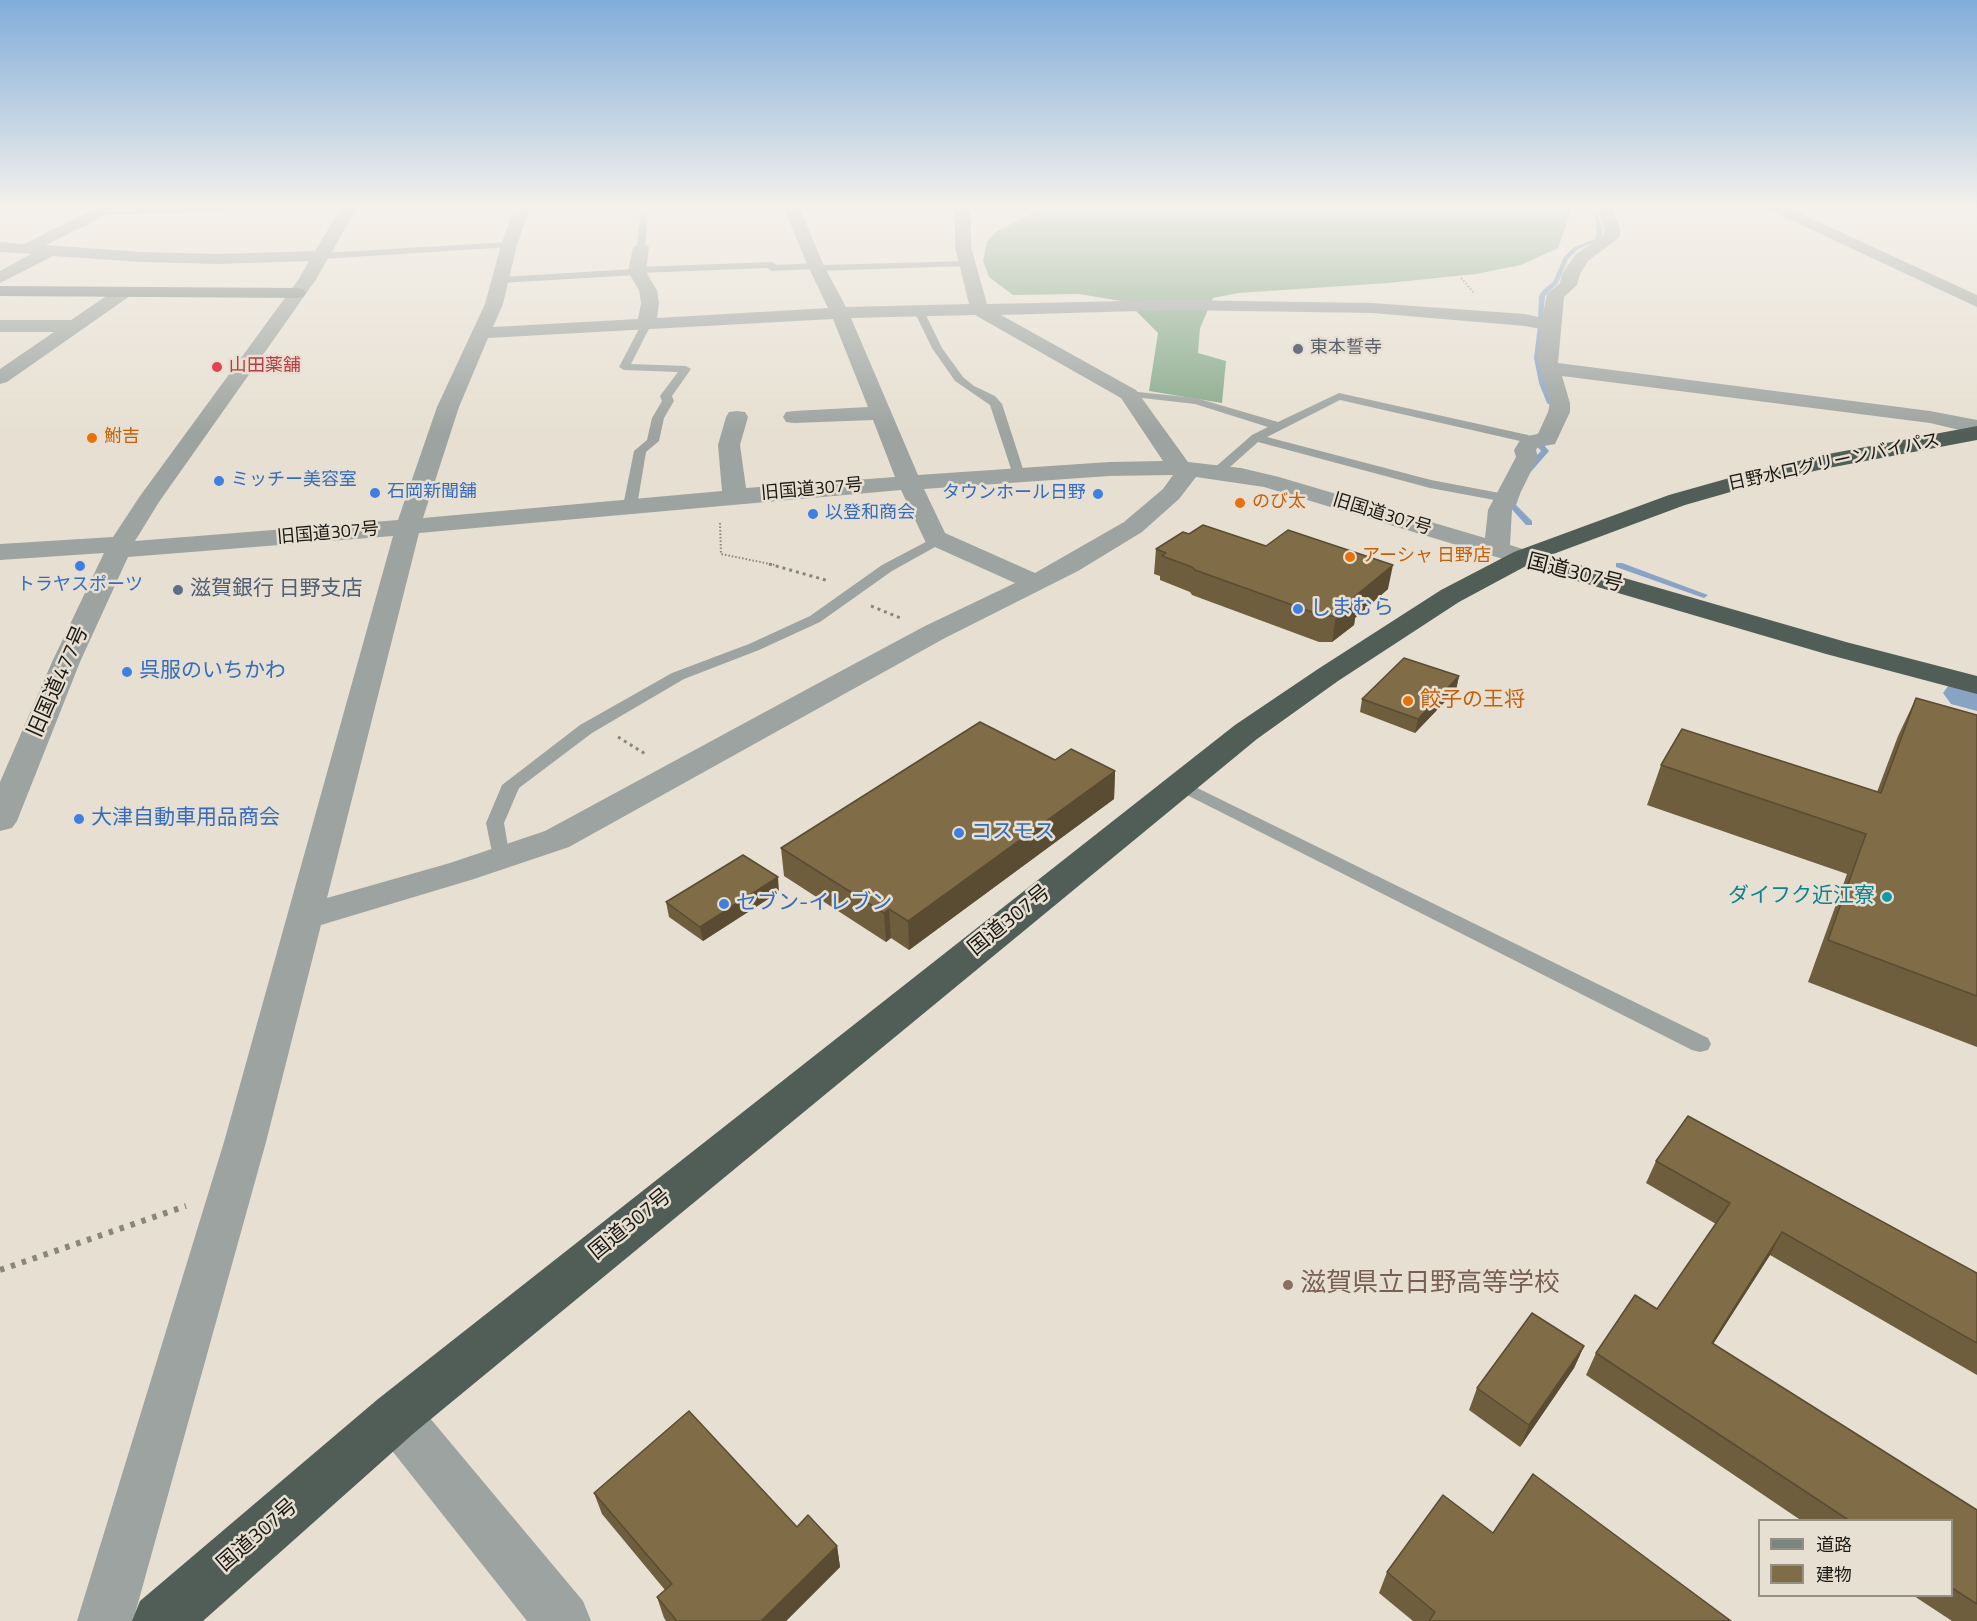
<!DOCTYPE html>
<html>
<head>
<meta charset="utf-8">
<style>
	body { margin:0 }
	#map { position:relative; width:1977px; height:1621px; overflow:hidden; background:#e7e0d2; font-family:"Titillium Web","Noto Sans JP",sans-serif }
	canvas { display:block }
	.legend { position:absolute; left:1758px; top:1519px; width:195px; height:78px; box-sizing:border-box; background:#e7e0d2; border:2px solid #959086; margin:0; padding:8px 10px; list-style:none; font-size:18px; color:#1b1914 }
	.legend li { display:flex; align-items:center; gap:12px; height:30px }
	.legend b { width:30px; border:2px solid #959086 }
</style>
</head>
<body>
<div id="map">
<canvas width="1977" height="1621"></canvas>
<ul class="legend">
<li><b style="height:8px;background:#7c8681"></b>道路</li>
<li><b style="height:16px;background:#806d48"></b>建物</li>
</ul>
</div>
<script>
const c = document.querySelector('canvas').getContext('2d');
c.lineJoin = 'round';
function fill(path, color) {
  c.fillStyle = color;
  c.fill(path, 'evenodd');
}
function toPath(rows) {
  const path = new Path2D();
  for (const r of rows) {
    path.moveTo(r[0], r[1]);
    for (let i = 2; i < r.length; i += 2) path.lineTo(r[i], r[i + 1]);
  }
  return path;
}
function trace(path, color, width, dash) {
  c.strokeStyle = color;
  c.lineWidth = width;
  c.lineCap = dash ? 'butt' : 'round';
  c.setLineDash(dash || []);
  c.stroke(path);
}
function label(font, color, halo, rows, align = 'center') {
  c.font = font + ' "Titillium Web","Noto Sans JP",sans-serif';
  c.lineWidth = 5;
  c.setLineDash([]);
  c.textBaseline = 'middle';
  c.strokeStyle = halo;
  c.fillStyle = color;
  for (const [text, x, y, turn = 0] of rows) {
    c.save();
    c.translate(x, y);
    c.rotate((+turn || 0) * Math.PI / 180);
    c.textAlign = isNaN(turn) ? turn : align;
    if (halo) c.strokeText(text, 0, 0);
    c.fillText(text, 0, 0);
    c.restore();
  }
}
const forest = toPath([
	[1048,206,1573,206,1558,248,1521,265,1476,274,1388,283,1238,293,1213,298,1200,328,1198,353,1226,361,1222,403,1149,391,1158,333,1127,302,1079,294,1013,295,989,277,983,261,987,242,997,231]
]);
const stream = toPath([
	[1589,206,1593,206,1600,221,1603,233,1600,240,1578,249,1568,259,1558,283,1545,296,1543,318,1538,319,1539,296,1543,290,1553,282,1564,257,1574,247,1595,239,1597,233,1596,221,1589,206],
	[1541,323,1544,325,1540,358,1545,383,1553,403,1550,405,1547,403,1539,383,1534,358,1538,325,1541,323],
	[1540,432,1543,434,1544,445,1549,451,1529,474,1523,474,1523,470,1541,451,1536,445,1537,434,1540,432],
	[1513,492,1520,494,1516,505,1532,521,1532,525,1526,525,1508,505,1513,492],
	[1616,563,1622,563,1708,595,1704,598,1701,597,1616,567,1616,563]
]);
const river = toPath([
	[1970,677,1977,679,1977,711,1951,704,1943,693,1951,682,1970,677]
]);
const pathFar2 = toPath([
	[1165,206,1180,211],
	[1461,278,1474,293],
	[720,523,721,554,775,565]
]);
const pathFar1 = toPath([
	[769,564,829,581],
	[871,606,903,619],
	[618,737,647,755]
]);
const path = toPath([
	[0,1270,186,1206]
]);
const lane = toPath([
	[641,206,649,206,645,247,641,250,637,247,641,206],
	[509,242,512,243,512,247,322,259,317,256,322,253,509,242],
	[967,261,970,262,970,266,817,271,813,269,772,271,767,268,641,273,637,275,501,283,496,280,501,277,633,269,637,267,772,262,777,265,816,263,820,265,967,261],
	[915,309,923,309,942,348,963,377,974,386,995,396,1002,404,1025,475,1023,478,1019,479,1013,475,990,405,955,381,932,348,914,311,915,309],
	[647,320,652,323,631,364,686,366,691,369,672,396,674,401,664,418,659,441,646,452,637,506,630,510,623,506,634,451,647,440,652,418,662,401,660,396,678,372,624,370,619,367,642,323,647,320],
	[1129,391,1196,398,1278,422,1339,393,1528,435,1536,442,1530,446,1520,441,1340,400,1267,437,1431,480,1505,494,1511,498,1505,502,1430,488,1258,442,1221,475,1217,476,1213,475,1211,472,1213,469,1252,435,1268,427,1195,404,1125,396,1123,394,1129,391],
	[939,535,946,539,944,542,892,571,820,622,759,650,684,679,592,733,519,788,504,823,510,858,508,862,494,862,486,823,502,785,580,725,672,673,749,644,810,616,882,565,939,535],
	[1181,780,1708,1038,1711,1044,1708,1050,1700,1052,1692,1050,1175,789,1172,785,1175,781,1181,780]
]);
const street = toPath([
	[100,206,231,206,223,211,107,215,46,245,142,252,219,254,315,251,342,206,358,206,315,281,159,502,135,541,398,520,437,407,485,304,501,245,515,206,531,206,517,245,503,304,493,327,638,319,641,303,639,290,628,272,633,247,641,242,649,247,646,272,657,290,659,303,657,318,828,308,808,266,783,206,799,206,824,266,846,307,969,304,955,247,955,206,971,206,971,247,987,304,1174,300,1372,303,1525,314,1542,318,1547,294,1560,283,1562,274,1576,254,1604,235,1604,228,1595,206,1611,206,1620,228,1620,237,1588,261,1580,274,1577,285,1564,297,1558,363,1930,411,1977,420,1977,434,1930,423,1562,376,1570,403,1570,412,1555,444,1538,447,1536,450,1538,457,1512,510,1510,545,1532,552,1536,557,1532,562,1523,565,1264,487,1196,477,1179,499,1142,532,1078,571,945,638,569,847,474,879,321,925,266,1142,133,1621,77,1621,224,1142,393,536,128,557,80,662,17,821,12,828,0,831,0,782,52,662,104,553,0,560,0,544,113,537,140,496,298,280,309,261,219,264,142,262,53,256,0,283,0,271,31,254,0,252,0,242,24,244,100,206],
	[1174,310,1372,313,1525,326,1541,329,1537,359,1550,403,1548,412,1538,434,1522,437,1514,450,1516,457,1488,510,1485,538,1279,477,1241,468,1188,462,1136,390,1001,315,1174,310],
	[975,315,1121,398,1163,461,1109,462,918,475,851,318,975,315],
	[833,319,868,407,794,411,786,412,783,417,786,422,794,423,873,420,895,477,746,488,740,445,748,417,745,412,737,411,729,412,726,417,718,445,722,491,423,518,459,407,488,338,833,319],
	[1173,475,1163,489,1124,522,1035,573,945,533,924,489,1109,476,1173,475],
	[901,490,926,543,1015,583,925,626,813,686,545,831,450,863,327,898,419,533,901,490],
	[1764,206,1784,206,1977,295,1977,307,1767,209,1764,206],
	[124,287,130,288,133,292,130,296,7,382,0,384,0,369,54,332,0,332,0,320,71,320,118,288,124,287],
	[396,1392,414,1399,583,1601,591,1621,527,1621,378,1433,371,1416,378,1399,396,1392]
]);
const secondary = toPath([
	[0,286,297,288,303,289,306,293,303,297,297,298,0,296,0,286]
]);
const highway = toPath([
	[1977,426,1977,440,1823,469,1755,485,1685,505,1548,556,1846,642,1977,676,1977,694,1826,654,1526,566,1459,602,1338,681,1257,739,414,1433,203,1621,132,1621,140,1601,378,1399,1235,725,1318,669,1441,590,1514,552,1669,495,1740,475,1823,455,1977,426]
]);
const wall = toPath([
	[1189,534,1388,589,1355,618,1354,625,1332,642,1319,642,1192,595,1190,592,1160,580,1160,576,1154,574,1156,549],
	[1459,676,1456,690,1415,733,1360,712,1362,699],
	[1916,698,1977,715,1977,1047,1808,982,1847,874,1647,805,1661,765,1877,792,1898,736],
	[1055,760,1115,771,1114,799,909,950,891,938,886,942,784,876,781,848],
	[779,892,703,941,669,917,666,902],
	[1656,1161,1977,1273,1977,1375,1770,1255,1713,1344,1977,1510,1977,1621,1952,1621,1914,1596,1952,1596,1952,1521,1802,1521,1586,1375,1596,1353,1657,1309,1716,1224,1646,1183],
	[1584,1346,1574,1368,1520,1447,1469,1410,1477,1388],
	[594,1493,797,1527,837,1546,840,1567,786,1621,666,1621,664,1618,657,1597,665,1590,602,1514],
	[1493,1533,1731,1621,1413,1621,1379,1593,1387,1572]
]);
const shadedWall = toPath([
	[1393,565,1388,589,1355,618,1354,625,1332,642,1336,616,1354,597],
	[1459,676,1456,690,1415,733,1418,719],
	[1115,771,1114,799,909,950,908,921],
	[778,877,779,892,703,941,700,927],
	[889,909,891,938,886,942,884,913],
	[1782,1232,1770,1255,1699,1366,1712,1343],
	[1584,1346,1574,1368,1520,1447,1529,1425],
	[837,1546,840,1567,786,1621,761,1621]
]);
const building = toPath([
	[1203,525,1266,546,1288,530,1393,565,1354,597,1358,600,1336,616,1323,616,1195,570,1192,567,1162,556,1166,553,1156,549,1183,532,1189,534,1203,525],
	[1404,658,1459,676,1418,719,1362,699,1404,658],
	[1916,698,1977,715,1977,996,1828,940,1866,834,1661,765,1682,729,1881,793,1916,698],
	[980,722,1055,760,1071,749,1115,771,908,921,889,909,884,913,781,848,980,722],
	[743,855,778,877,700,927,666,902,743,855],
	[1688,1116,1977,1273,1977,1343,1782,1232,1712,1343,1977,1510,1977,1604,1952,1588,1952,1521,1850,1521,1596,1353,1635,1295,1657,1309,1730,1203,1656,1161,1688,1116],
	[1532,1313,1584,1346,1529,1425,1477,1388,1532,1313],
	[689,1411,797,1527,808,1515,837,1546,761,1621,677,1621,657,1597,672,1584,594,1493,689,1411],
	[1533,1474,1731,1621,1429,1621,1435,1612,1387,1572,1443,1495,1493,1533,1533,1474]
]);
const markers = [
	[1298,349,6,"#6b7280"],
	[217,367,6,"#e0444e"],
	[92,438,6,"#e8710a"],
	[219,481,6,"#3f7fe0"],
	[375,493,6,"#3f7fe0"],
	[1098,494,6,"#3f7fe0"],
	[1240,503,6,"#e8710a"],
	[813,514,6,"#3f7fe0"],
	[1350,557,6,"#e8710a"],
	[80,566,6,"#3f7fe0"],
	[178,590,6,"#5c6f8a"],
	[1298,609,6,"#3f7fe0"],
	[127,672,6,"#3f7fe0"],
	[1408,701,6,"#e8710a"],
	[79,819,6,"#3f7fe0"],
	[959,833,6,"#3f7fe0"],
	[1887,897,6,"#0f9aa8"],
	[724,904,6,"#3f7fe0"],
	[1288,1285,6,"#8d6e63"]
];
const farWorshipnames = [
	["東本誓寺",1310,349]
];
const farHealthnames = [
	["山田薬舗",229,367]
];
const farFoodnames = [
	["鮒吉",104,438],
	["のび太",1252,503],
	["アーシャ 日野店",1362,557]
];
const farStreetnames = [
	["日野水口グリーンバイパス",1834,463,-12],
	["旧国道307号",812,490,-5],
	["旧国道307号",1382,515,17],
	["旧国道307号",328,534,-5]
];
const farShopnames = [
	["ミッチー美容室",231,481],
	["石岡新聞舗",387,493],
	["タウンホール日野",1086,494,"right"],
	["以登和商会",825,514],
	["トラヤスポーツ",80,586,"center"]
];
const streetNames = [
	["国道307号",1575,574,14],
	["旧国道477号",59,682,-66],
	["国道307号",1010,921,-39],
	["国道307号",631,1225,-39],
	["国道307号",258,1536,-41]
];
const serviceNames = [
	["滋賀銀行 日野支店",190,590]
];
const shopNames = [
	["しまむら",1310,609],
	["呉服のいちかわ",139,672],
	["大津自動車用品商会",91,819],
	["コスモス",971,833],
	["セブン-イレブン",736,904]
];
const foodNames = [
	["餃子の王将",1420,701]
];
const cultureNames = [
	["ダイフク近江寮",1875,897]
];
const nearEducationnames = [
	["滋賀県立日野高等学校",1300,1285]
];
fill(forest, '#85a889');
fill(stream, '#89a3c5');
fill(river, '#89a3c5');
trace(pathFar2, '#8b867c', 2, [1.5, 2]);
trace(pathFar1, '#8b867c', 3, [3, 4]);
trace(path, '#8b867c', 6, [4.5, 7]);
fill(lane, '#9da3a0');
fill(street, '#9da3a0');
fill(secondary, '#7c8681');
fill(highway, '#515e58');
fill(wall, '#6e5e3e');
fill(shadedWall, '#5a4c32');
fill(building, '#806d48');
trace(building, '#5a4c32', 1.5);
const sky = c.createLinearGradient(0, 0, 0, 433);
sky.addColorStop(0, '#82adda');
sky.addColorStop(0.48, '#f4f1eb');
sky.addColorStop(1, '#f4f1eb00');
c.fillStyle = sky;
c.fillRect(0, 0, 1977, 433);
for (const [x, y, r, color] of markers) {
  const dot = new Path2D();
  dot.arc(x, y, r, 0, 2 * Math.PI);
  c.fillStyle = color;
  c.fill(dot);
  trace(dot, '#e7e0d2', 2);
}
label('18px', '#5b616d', '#e7e0d2', farWorshipnames, 'left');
label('18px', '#be3a42', '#e7e0d2', farHealthnames, 'left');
label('18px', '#c56008', '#e7e0d2', farFoodnames, 'left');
label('18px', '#1b1914', '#e7e0d2', farStreetnames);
label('18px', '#366cbe', '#e7e0d2', farShopnames, 'left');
label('21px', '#1b1914', '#e7e0d2', streetNames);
label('21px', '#4e5e75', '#e7e0d2', serviceNames, 'left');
label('21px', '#366cbe', '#e7e0d2', shopNames, 'left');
label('21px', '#c56008', '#e7e0d2', foodNames, 'left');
label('21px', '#0d838f', '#e7e0d2', cultureNames, 'right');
label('26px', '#785e54', '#e7e0d2', nearEducationnames, 'left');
</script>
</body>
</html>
